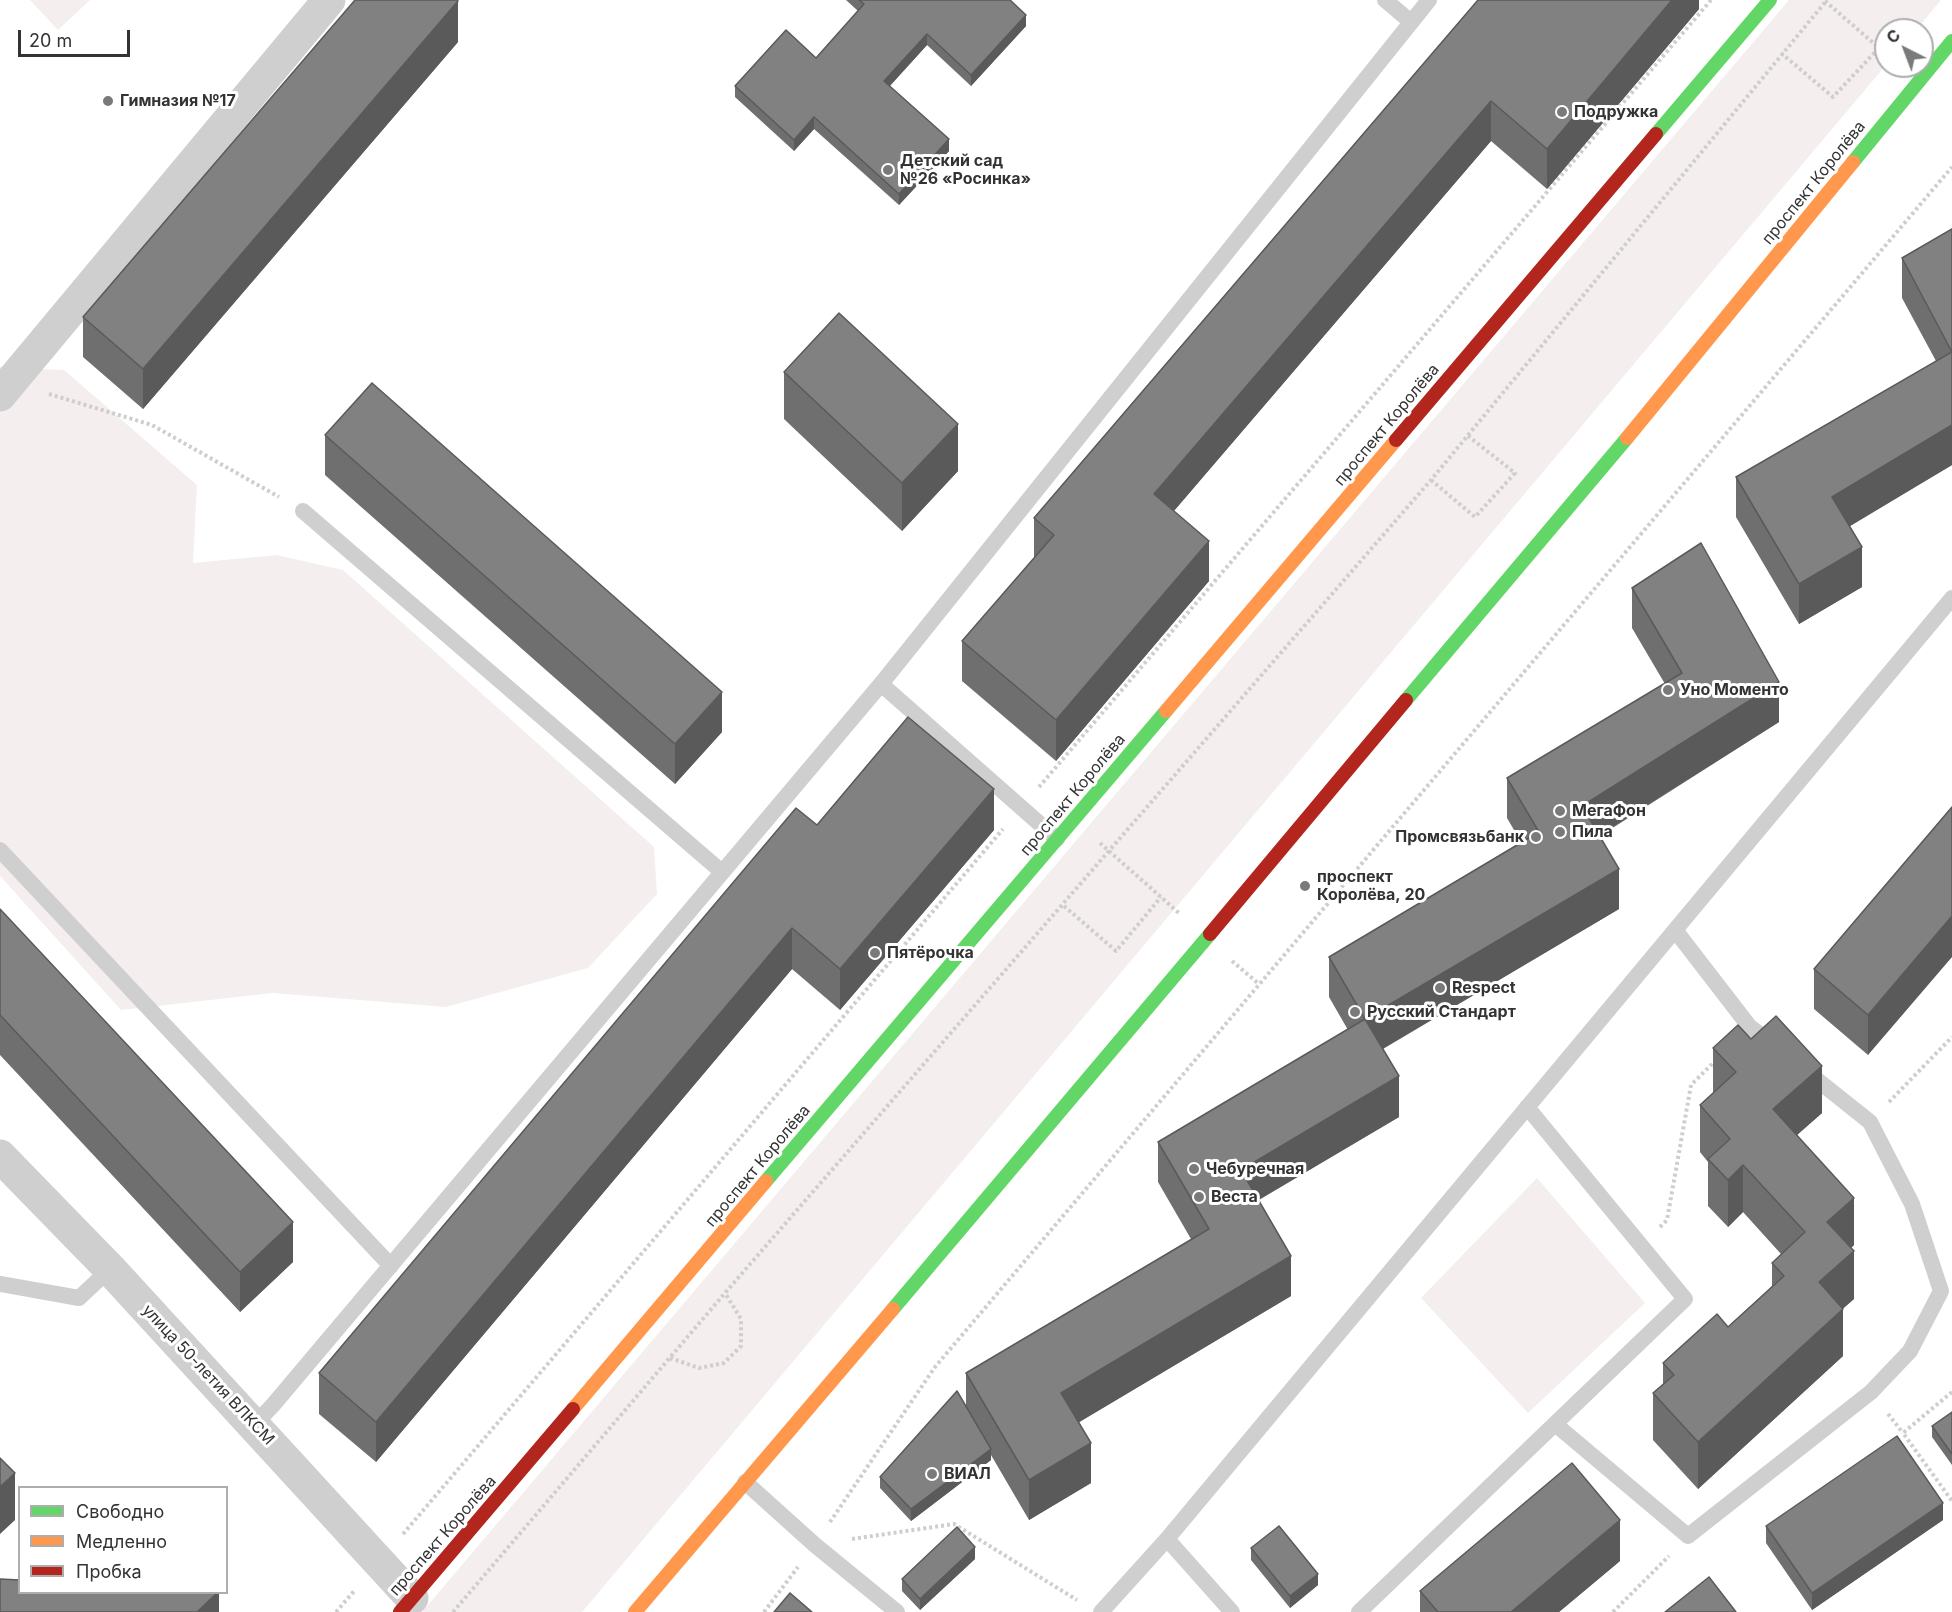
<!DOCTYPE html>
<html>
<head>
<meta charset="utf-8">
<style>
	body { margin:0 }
	#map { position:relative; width:1952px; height:1612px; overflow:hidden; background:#fff; font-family:Inter,sans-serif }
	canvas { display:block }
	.legend { position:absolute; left:18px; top:1486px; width:210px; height:108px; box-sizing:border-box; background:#fff; border:2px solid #adadad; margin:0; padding:8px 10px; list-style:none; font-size:18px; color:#333 }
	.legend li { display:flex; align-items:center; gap:12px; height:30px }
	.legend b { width:30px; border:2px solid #adadad }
	.north { position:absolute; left:1874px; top:18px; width:60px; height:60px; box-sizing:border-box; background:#fff; border:2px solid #adadad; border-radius:50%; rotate:318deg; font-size:16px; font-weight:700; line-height:24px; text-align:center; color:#333 }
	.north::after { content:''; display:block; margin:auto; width:21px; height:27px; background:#7a7a7a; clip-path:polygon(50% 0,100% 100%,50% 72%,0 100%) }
	.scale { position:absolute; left:18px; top:30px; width:112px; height:27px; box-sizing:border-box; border:3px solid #333; border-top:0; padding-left:8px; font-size:18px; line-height:21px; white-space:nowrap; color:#333; -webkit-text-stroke:4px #fff; paint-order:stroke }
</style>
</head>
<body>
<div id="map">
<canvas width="1952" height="1612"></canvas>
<ul class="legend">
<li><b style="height:8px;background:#63d668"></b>Свободно</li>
<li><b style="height:8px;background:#ff974d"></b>Медленно</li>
<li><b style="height:8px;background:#b3261e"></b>Пробка</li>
</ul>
<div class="north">С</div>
<div class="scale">20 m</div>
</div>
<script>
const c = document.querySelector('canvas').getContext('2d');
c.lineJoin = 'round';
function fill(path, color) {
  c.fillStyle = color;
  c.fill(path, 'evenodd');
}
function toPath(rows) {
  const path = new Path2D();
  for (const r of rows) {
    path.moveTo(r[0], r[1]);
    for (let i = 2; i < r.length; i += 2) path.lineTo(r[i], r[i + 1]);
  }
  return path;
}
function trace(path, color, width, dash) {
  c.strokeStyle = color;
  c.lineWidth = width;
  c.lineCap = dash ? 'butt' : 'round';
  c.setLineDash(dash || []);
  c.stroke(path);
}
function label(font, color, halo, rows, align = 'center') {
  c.font = font + ' Inter,sans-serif';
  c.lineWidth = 6;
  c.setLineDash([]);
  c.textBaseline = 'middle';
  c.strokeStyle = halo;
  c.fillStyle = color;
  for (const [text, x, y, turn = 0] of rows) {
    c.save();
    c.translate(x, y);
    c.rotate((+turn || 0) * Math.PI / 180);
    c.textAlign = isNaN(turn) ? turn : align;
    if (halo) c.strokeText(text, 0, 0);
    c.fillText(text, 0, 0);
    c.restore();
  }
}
const green = toPath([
	[30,0,90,0,58,30],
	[1789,0,1941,0,1916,30,1886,30,1886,65,582,1612,422,1612],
	[0,367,64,370,197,485,193,563,277,555,343,570,654,847,657,894,588,968,446,1007,273,993,121,1010,0,876],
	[1537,1178,1645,1303,1528,1413,1421,1298]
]);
const path = toPath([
	[1825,1,1886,54],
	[1781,53,1833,97,1879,48],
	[49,394,152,425,279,497],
	[1431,480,1475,517,1515,473,1468,436],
	[1039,787,1711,0],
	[1100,843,1180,914],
	[1064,906,1116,951,1161,897],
	[1232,961,1259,984],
	[1889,1102,1952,1037],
	[1660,1227,1667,1220,1691,1085,1715,1061],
	[670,1358,699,1368,724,1363,741,1346,741,1319,725,1293],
	[1952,1392,1903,1433,1952,1501],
	[1888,1414,1903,1433],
	[830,1522,935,1367,1952,167],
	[403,1534,1003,829],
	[852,1539,954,1524,1077,1600],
	[336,1612,355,1590],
	[453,1612,725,1293,1431,480,1827,0],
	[764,1612,798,1567],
	[1613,1612,1669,1556]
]);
const lane = toPath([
	[1385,0,1411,22],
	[303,511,722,872],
	[881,684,1057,839],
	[0,850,391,1266],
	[1675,930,1749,1026,1774,1045],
	[0,1284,79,1298,110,1269],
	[1555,1424,1688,1536,1871,1392,1910,1351,1941,1291,1912,1204,1870,1122,1806,1071],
	[254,1425,273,1405,881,684,1429,0],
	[745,1482,815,1545,897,1612],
	[1167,1539,1952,598],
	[1101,1612,1167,1539,1232,1612],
	[1359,1612,1685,1299,1527,1107]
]);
const street = toPath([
	[0,395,329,0],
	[0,1156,110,1269,412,1598]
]);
const fast = toPath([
	[1656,134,1770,0],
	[1853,162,1952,41],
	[1406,700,1627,438],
	[766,1181,1166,711],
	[893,1309,1210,934]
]);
const slow = toPath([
	[1627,438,1853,162],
	[1166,711,1396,440],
	[573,1409,766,1181],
	[635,1612,893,1309]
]);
const jam = toPath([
	[1396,440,1656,134],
	[1210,934,1406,700],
	[400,1612,573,1409]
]);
const wall = toPath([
	[846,0,1010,0,1026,26,971,86,927,45,890,86,949,151,899,205,814,129,794,151,735,97,735,86,816,58,858,11],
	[1478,0,1699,0,1699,9,1547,189,1491,141,1174,511,1209,581,1056,761,962,681,962,641,1034,558,1034,518],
	[458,42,143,409,83,357,83,317],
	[1952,229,1952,465,1849,526,1862,587,1799,624,1736,517,1736,477,1936,361,1902,298,1902,258],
	[784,372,958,471,902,531,784,419],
	[325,435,722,732,675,784,325,475],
	[1632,588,1779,722,1600,836,1619,909,1383,1049,1399,1117,1259,1200,1291,1296,1079,1422,1091,1483,1029,1520,991,1455,991,1460,911,1521,880,1488,880,1477,966,1406,966,1373,1191,1239,1158,1182,1158,1142,1348,1030,1329,997,1329,957,1521,842,1507,818,1507,778,1665,684,1632,628],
	[1952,807,1868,1055,1814,1009,1814,969],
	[817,825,994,830,840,1010,792,969,376,1462,319,1414,319,1373],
	[0,909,293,1262,240,1312,0,1055],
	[1713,1048,1822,1113,1797,1135,1854,1245,1851,1248,1854,1299,1843,1308,1843,1356,1698,1489,1653,1440,1653,1393,1663,1384,1663,1363,1728,1327,1772,1286,1772,1263,1781,1254,1743,1212,1728,1227,1708,1206,1708,1162,1700,1152,1700,1105,1713,1093],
	[1952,1412,1952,1465,1932,1437,1932,1426],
	[1943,1520,1812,1610,1766,1543,1766,1526],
	[1251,1548,1318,1585,1290,1608,1251,1560],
	[975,1559,920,1610,902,1591,902,1579],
	[1620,1561,1559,1612,1420,1612,1420,1591]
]);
const shadedWall = toPath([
	[1672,0,1699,0,1699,9,1547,189,1547,149],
	[458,1,458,42,143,409,143,369],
	[1026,15,1026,26,971,86,971,75],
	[927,34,927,45,884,92,884,81],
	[1491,101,1491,141,1154,534,1154,494],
	[814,117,814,129,794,151,794,140],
	[949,139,949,151,899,205,899,194],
	[958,424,958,471,902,531,902,483],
	[1952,425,1952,465,1832,537,1832,497],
	[1209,541,1209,581,1056,761,1056,720],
	[1862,547,1862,587,1799,624,1799,584],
	[1779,682,1779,722,1582,846,1582,806],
	[722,692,722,732,675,784,675,744],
	[994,789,994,830,840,1010,840,969],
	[1619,869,1619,909,1365,1059,1365,1019],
	[1952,916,1952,957,1868,1055,1868,1015],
	[792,928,792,969,376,1462,376,1422],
	[1822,1066,1822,1113,1773,1156,1773,1109],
	[1399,1076,1399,1117,1241,1210,1241,1170],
	[1743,1165,1743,1212,1728,1227,1728,1180],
	[1854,1198,1854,1245,1827,1269,1827,1222],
	[293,1222,293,1262,240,1312,240,1272],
	[1854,1251,1854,1299,1819,1330,1819,1282],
	[1291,1256,1291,1296,1061,1433,1061,1393],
	[1843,1309,1843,1356,1698,1489,1698,1442],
	[1091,1443,1091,1483,1029,1520,1029,1480],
	[991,1449,991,1460,911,1521,911,1509],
	[15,1473,15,1520,0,1534,0,1487],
	[1943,1503,1943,1520,1812,1610,1812,1593],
	[1620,1520,1620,1561,1559,1612,1511,1612],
	[975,1547,975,1559,920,1610,920,1599],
	[1318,1574,1318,1585,1290,1608,1290,1596],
	[217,1593,219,1593,219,1612,197,1612]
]);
const building = toPath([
	[355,0,457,0,458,1,143,369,83,317,355,0],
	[859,0,1010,0,1026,15,971,75,927,34,884,81,949,139,899,194,814,117,794,140,735,86,786,30,816,58,864,4,859,0],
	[1478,0,1672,0,1547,149,1491,101,1154,494,1209,541,1056,720,962,641,1054,535,1034,518,1478,0],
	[1952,229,1952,352,1902,258,1952,229],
	[839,313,958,424,902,483,784,372,839,313],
	[1952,352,1952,425,1832,497,1862,547,1799,584,1736,477,1952,352],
	[372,383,722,692,675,744,325,435,372,383],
	[1701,543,1779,682,1582,806,1619,869,1365,1019,1329,957,1539,832,1507,778,1682,673,1632,588,1701,543],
	[908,717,994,789,840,969,792,928,376,1422,319,1373,796,808,817,825,908,717],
	[1952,807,1952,916,1868,1015,1814,969,1952,807],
	[0,909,293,1222,240,1272,0,1015,0,909],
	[1776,1016,1822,1066,1773,1109,1854,1198,1827,1222,1854,1251,1819,1282,1843,1309,1698,1442,1653,1393,1674,1375,1663,1363,1717,1314,1728,1327,1784,1276,1772,1263,1805,1232,1743,1165,1728,1180,1708,1159,1730,1139,1700,1105,1736,1072,1713,1048,1738,1025,1751,1039,1776,1016],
	[1365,1019,1399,1076,1241,1170,1291,1256,1061,1393,1091,1443,1029,1480,966,1373,1209,1229,1158,1142,1365,1019],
	[957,1391,991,1449,911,1509,880,1477,957,1391],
	[1952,1412,1952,1454,1932,1426,1952,1412],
	[1897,1436,1943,1503,1812,1593,1766,1526,1897,1436],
	[0,1458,15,1473,0,1487,0,1458],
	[1572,1463,1620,1520,1511,1612,1438,1612,1420,1591,1572,1463],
	[1279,1526,1318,1574,1290,1596,1251,1548,1279,1526],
	[957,1527,975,1547,920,1599,902,1579,957,1527],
	[1709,1577,1736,1612,1665,1612,1709,1577],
	[0,1579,20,1580,20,1593,217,1593,197,1612,0,1612,0,1579],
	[790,1593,812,1612,774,1612,790,1593]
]);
const markers = [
	[108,101,6,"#7a7a7a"],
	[1562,112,6,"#7a7a7a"],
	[888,170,6,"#7a7a7a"],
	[1668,690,6,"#7a7a7a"],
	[1560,811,6,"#7a7a7a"],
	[1560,832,6,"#7a7a7a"],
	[1536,837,6,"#7a7a7a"],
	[1305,886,6,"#7a7a7a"],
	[875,953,6,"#7a7a7a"],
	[1440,988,6,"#7a7a7a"],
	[1355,1012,6,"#7a7a7a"],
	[1194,1169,6,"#7a7a7a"],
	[1199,1197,6,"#7a7a7a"],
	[932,1474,6,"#7a7a7a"]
];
const poiNames = [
	["Гимназия №17",120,101],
	["Подружка",1574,112],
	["Детский сад",900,161],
	["№26 «Росинка»",900,179],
	["Уно Моменто",1680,690],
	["МегаФон",1572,811],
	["Пила",1572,832],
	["Промсвязьбанк",1524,837,"right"],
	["проспект",1317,877],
	["Королёва, 20",1317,895],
	["Пятёрочка",887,953],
	["Respect",1452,988],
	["Русский Стандарт",1367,1012],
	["Чебуречная",1206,1169],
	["Веста",1211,1197],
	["ВИАЛ",944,1474]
];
const streetNames = [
	["проспект Королёва",1814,183,-51],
	["проспект Королёва",1387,425,-50],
	["проспект Королёва",1073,795,-50],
	["проспект Королёва",758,1166,-50],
	["улица 50-летия ВЛКСМ",208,1375,47],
	["проспект Королёва",443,1536,-49]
];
fill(green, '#f4eeef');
trace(path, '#cecece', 4, [3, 3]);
trace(lane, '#cfcfcf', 16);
trace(street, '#cfcfcf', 33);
trace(fast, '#63d668', 14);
trace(slow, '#ff974d', 14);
trace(jam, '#b3261e', 14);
fill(wall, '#6f6f6f');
fill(shadedWall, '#5a5a5a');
fill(building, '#818181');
trace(building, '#5a5a5a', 1.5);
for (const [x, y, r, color] of markers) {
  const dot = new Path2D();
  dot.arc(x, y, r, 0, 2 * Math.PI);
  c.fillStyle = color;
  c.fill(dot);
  trace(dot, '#fff', 2);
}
label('bold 16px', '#333', '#fff', poiNames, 'left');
label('16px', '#333', '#fff', streetNames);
</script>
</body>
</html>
